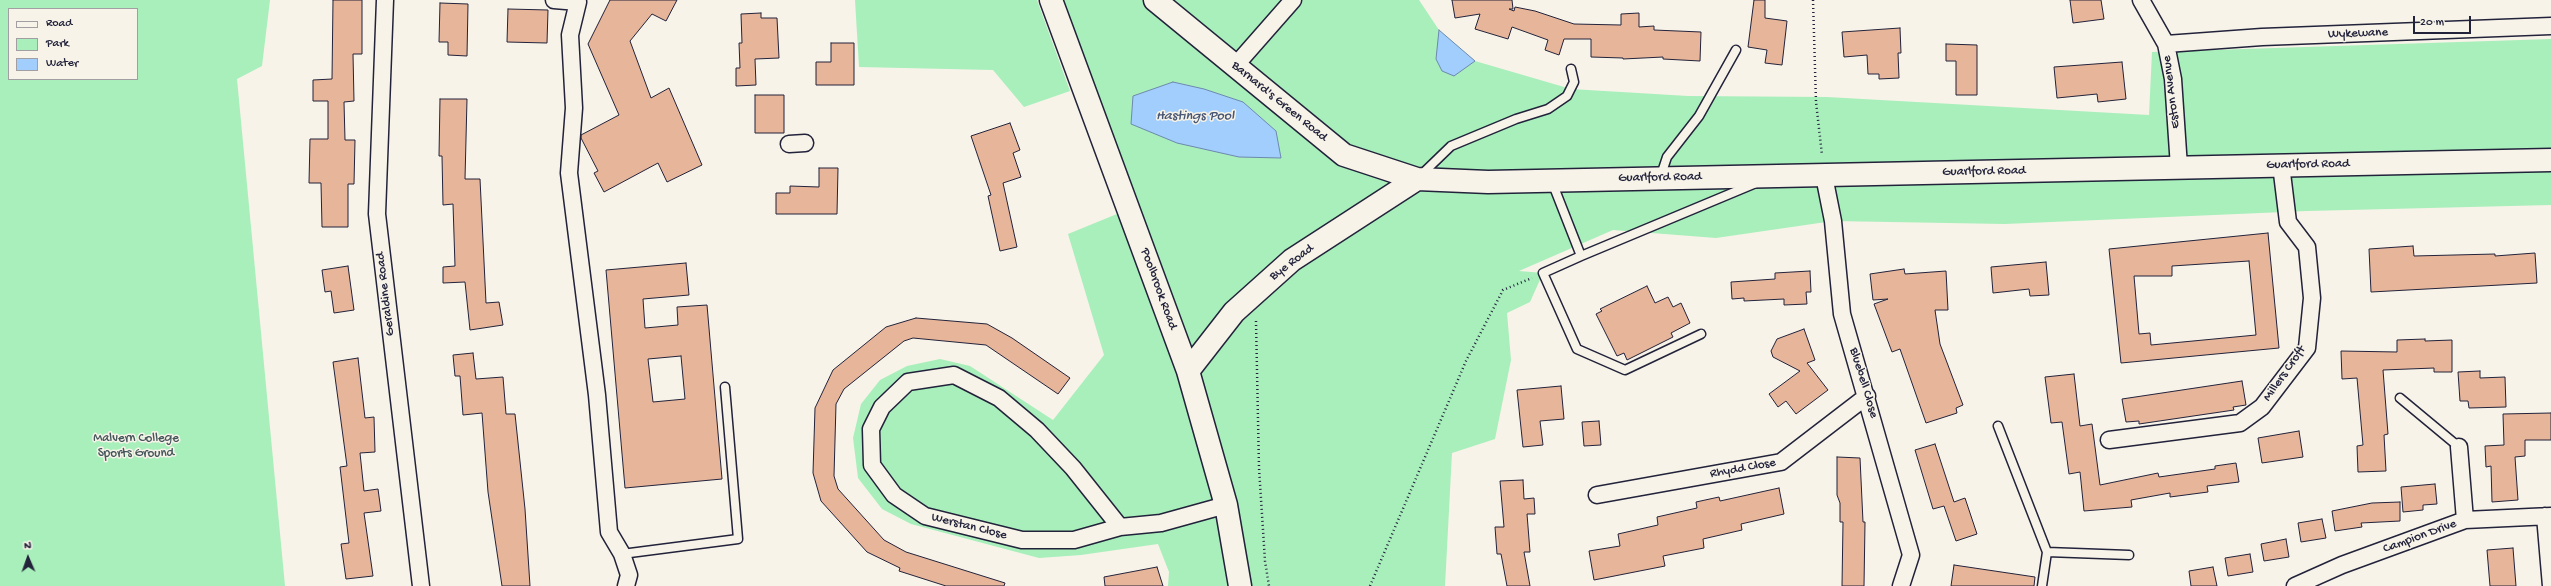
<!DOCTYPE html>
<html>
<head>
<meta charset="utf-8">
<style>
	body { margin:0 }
	#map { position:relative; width:2551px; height:586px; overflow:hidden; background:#f7f3e8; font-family:"Gochi Hand",sans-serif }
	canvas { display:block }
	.legend { position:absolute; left:8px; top:8px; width:130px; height:72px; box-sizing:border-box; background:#f7f3e8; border:1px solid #a29fa3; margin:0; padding:5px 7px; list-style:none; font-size:12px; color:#22223b }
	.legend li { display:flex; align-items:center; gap:8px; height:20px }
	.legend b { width:20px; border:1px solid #a29fa3 }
	.north { position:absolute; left:8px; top:538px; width:40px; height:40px; -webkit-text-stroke:3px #f7f3e8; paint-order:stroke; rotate:358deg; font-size:11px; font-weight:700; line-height:16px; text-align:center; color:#22223b }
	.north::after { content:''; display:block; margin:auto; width:14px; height:18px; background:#22223b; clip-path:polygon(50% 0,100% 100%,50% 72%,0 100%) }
	.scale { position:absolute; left:2413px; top:16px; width:58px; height:18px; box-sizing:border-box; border:2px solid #22223b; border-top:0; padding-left:5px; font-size:12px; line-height:14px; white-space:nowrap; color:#22223b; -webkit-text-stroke:3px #f7f3e8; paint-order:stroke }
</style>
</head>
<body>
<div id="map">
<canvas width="2551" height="586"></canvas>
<ul class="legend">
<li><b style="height:5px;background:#f7f3e8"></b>Road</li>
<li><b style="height:11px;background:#a8efbb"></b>Park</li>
<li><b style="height:11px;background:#a1cefc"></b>Water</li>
</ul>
<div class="north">N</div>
<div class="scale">20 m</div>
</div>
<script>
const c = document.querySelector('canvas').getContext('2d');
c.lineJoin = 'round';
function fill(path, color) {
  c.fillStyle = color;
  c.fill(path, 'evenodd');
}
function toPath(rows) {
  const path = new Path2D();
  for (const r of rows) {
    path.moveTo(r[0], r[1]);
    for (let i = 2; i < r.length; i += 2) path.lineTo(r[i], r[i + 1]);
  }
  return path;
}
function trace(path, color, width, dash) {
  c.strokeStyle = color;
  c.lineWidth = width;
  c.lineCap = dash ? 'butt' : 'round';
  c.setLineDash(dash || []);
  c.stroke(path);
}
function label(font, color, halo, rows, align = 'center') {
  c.font = font + ' "Gochi Hand",sans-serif';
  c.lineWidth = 3;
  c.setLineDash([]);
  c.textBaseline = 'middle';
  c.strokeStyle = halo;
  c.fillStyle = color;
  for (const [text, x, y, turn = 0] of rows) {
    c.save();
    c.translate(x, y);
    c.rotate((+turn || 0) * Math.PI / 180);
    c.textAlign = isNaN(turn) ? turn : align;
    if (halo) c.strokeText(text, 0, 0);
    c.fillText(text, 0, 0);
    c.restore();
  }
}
const green = toPath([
	[0,0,270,0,262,66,237,79,285,586,0,586],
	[9,9,137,9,137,79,9,79],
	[855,0,1037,0,1070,91,1024,107,993,70,859,67],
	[1060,0,1419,0,1439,30,1475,61,1571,89,1688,96,1827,97,2149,115,2152,52,2551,39,2551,205,2307,211,2005,224,1833,221,1716,238,1613,230,1519,271,1543,273,1530,302,1507,313,1511,360,1495,439,1452,453,1445,586,1168,586,1169,572,1158,544,1081,555,1039,558,911,524,882,509,858,478,853,438,861,404,880,380,907,366,940,359,970,366,1053,420,1104,355,1068,234,1134,207]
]);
const water = toPath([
	[1439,30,1475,61,1454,76,1442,71,1436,59,1439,30],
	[1173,82,1204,89,1243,102,1276,131,1281,158,1239,157,1177,143,1131,124,1133,96,1173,82]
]);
const building = toPath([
	[333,0,362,0,362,54,353,54,354,101,344,102,345,140,355,140,354,184,348,184,348,227,322,227,321,183,309,183,310,139,328,139,328,101,313,101,313,80,332,79,333,0],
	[610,0,677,0,666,21,652,14,630,41,651,98,669,88,702,165,667,182,658,163,604,192,594,173,598,171,581,138,581,135,619,115,588,44,610,0],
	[1452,0,1512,0,1513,9,1509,9,1514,11,1515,7,1535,11,1574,24,1621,25,1621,14,1639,13,1639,27,1654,26,1654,30,1701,32,1700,61,1663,59,1663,57,1623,59,1623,58,1591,57,1591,39,1564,39,1559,55,1545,50,1548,40,1512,27,1508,39,1475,29,1480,14,1455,18,1452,0],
	[1754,0,1765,0,1765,18,1787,21,1782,65,1765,63,1767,50,1748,47,1754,0],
	[2070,0,2101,0,2104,19,2073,23,2070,0],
	[440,3,468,4,467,56,448,55,448,42,439,42,440,3],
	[508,9,548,10,547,43,507,42,508,9],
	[761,13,761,18,777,18,779,58,755,59,756,85,736,86,736,68,740,68,739,43,742,43,741,14,761,13],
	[1900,28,1901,53,1898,53,1899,78,1879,79,1879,74,1868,74,1867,55,1844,57,1842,32,1900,28],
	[831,43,854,43,854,85,816,85,816,62,831,62,831,43],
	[1946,44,1977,45,1977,95,1956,95,1956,61,1946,61,1946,44],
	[2122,62,2126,99,2098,102,2097,94,2057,98,2054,67,2122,62],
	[755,95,784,95,784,133,755,133,755,95],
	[440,99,467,99,465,179,480,179,486,303,499,302,503,325,470,330,465,282,443,283,443,267,455,266,453,204,443,205,442,156,439,156,440,99],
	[1010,123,1020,150,1013,153,1021,177,1003,183,1017,247,1000,251,988,196,991,195,971,136,1010,123],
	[819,168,838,168,837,214,776,214,776,193,790,193,790,186,819,187,819,168],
	[2268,233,2279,348,2121,363,2109,249,2268,233],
	[2249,261,2256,335,2151,345,2150,333,2139,334,2134,276,2172,276,2172,266,2249,261],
	[2413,246,2414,256,2495,254,2495,256,2535,253,2537,283,2371,292,2369,249,2413,246],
	[2046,262,2049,295,2030,296,2029,289,1993,293,1991,267,2046,262],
	[686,263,689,295,643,299,645,328,678,325,677,307,707,305,722,479,625,488,606,270,686,263],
	[681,356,685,399,653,402,648,359,681,356],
	[348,266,354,310,334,313,331,291,325,292,322,270,348,266],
	[1904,269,1905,274,1946,271,1948,310,1935,310,1940,344,1963,405,1956,408,1957,413,1926,423,1900,349,1892,352,1874,304,1888,299,1873,300,1870,274,1904,269],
	[1810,271,1811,292,1806,292,1807,304,1784,305,1784,299,1744,301,1744,298,1732,299,1731,282,1775,279,1775,273,1810,271],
	[1647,286,1655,303,1668,297,1673,307,1681,303,1690,323,1671,333,1673,337,1627,360,1624,353,1617,356,1596,314,1602,311,1600,309,1647,286],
	[916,318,987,324,1012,338,1070,378,1058,394,986,345,913,338,904,341,844,389,836,404,834,476,838,489,884,540,906,552,1005,583,1004,586,946,586,899,571,900,568,867,552,821,501,813,473,815,408,833,370,886,327,916,318],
	[1804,329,1815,360,1807,363,1828,390,1796,414,1786,401,1778,407,1769,394,1800,371,1773,357,1771,351,1777,339,1804,329],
	[2425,339,2425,341,2452,340,2452,372,2434,372,2434,368,2383,370,2388,434,2384,435,2386,471,2358,472,2357,446,2363,445,2357,378,2342,379,2341,351,2397,352,2397,340,2425,339],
	[473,353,476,379,503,377,506,414,515,414,525,509,530,586,502,586,488,492,482,413,463,415,460,376,455,376,453,355,473,353],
	[358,358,365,418,374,417,375,452,360,453,364,491,378,489,381,511,364,513,373,576,346,579,341,544,349,543,340,467,347,466,333,362,358,358],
	[2480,371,2480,378,2505,377,2506,407,2469,408,2468,401,2460,401,2458,372,2480,371],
	[2074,374,2080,426,2092,424,2100,485,2158,473,2159,477,2215,469,2215,466,2236,463,2239,482,2207,486,2208,492,2170,497,2170,493,2131,500,2132,507,2084,511,2080,472,2069,474,2062,422,2051,423,2045,377,2074,374],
	[2242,381,2246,405,2233,407,2234,410,2139,424,2139,421,2126,422,2122,399,2242,381],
	[1561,386,1564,419,1540,421,1543,445,1523,447,1517,390,1561,386],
	[2551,413,2551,440,2525,440,2525,456,2515,457,2518,500,2492,502,2491,466,2486,467,2485,446,2504,445,2503,414,2551,413],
	[1599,421,1601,445,1584,446,1582,422,1599,421],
	[2299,431,2303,457,2262,463,2258,438,2299,431],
	[1935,444,1954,502,1965,498,1977,534,1956,541,1944,506,1933,509,1915,450,1935,444],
	[1837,457,1860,458,1863,522,1865,522,1864,586,1842,586,1843,522,1840,522,1840,503,1837,495,1837,457],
	[1523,480,1524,499,1534,498,1535,514,1527,514,1530,552,1524,552,1530,586,1507,586,1501,554,1497,554,1495,527,1504,527,1500,481,1523,480],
	[2435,484,2437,504,2423,505,2423,510,2403,512,2401,487,2435,484],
	[1779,488,1784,514,1741,524,1742,530,1703,539,1704,548,1663,556,1665,566,1594,580,1589,551,1620,546,1618,534,1658,525,1657,517,1697,508,1696,502,1719,497,1720,501,1779,488],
	[2400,502,2400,521,2361,523,2362,527,2335,531,2332,511,2372,503,2400,502],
	[2322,519,2326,538,2301,542,2298,523,2322,519],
	[2286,539,2289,557,2264,561,2261,544,2286,539],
	[2513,548,2516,586,2490,586,2487,550,2513,548],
	[2250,554,2253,572,2228,576,2225,558,2250,554],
	[1954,565,2035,577,2034,586,1951,586,1954,565],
	[1157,567,1163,586,1105,586,1104,577,1157,567],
	[2213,567,2217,586,2191,586,2189,571,2213,567]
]);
const path = toPath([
	[1813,0,1816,102,1822,155],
	[1256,321,1259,468,1265,561,1269,586],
	[1370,586,1466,361,1503,290,1532,278]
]);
const lane = toPath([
	[1420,176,1451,146,1516,119,1548,109,1567,96,1574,82,1571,69],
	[1660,178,1667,157,1699,116,1736,50],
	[1552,182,1581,256,1543,273,1577,349,1625,370,1701,334],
	[1581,256,1756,183],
	[2400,398,2459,447],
	[1998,426,2047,552,2042,586],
	[2047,552,2129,555],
	[622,554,738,539,725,387]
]);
const street = toPath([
	[385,0,377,214,421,586],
	[554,0,578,2,570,35,574,108,569,173,597,395,609,532,622,554,629,575,626,586],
	[2141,0,2166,44,2173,79,2179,167],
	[2166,44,2262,37,2551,26],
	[1235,66,1293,0],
	[789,144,805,143],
	[1824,176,1833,221,1842,314,1911,555,1901,586],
	[2109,440,2240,423,2262,407,2307,348,2312,298,2307,247,2288,222,2281,165],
	[2459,447,2465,520],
	[1597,495,1781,462,1867,396],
	[2545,516,2551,586],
	[1120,527,1073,468,1037,430,999,398,954,375,908,382,882,407,871,429,872,465,894,495,925,516,1022,540,1074,540,1120,527,1161,523,1226,505],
	[2295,586,2342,565,2465,520,2551,516]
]);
const secondary = toPath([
	[1051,0,1188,371,1226,505,1240,586],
	[1155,0,1344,155,1417,179,1488,182,2551,160],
	[1188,371,1234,312,1292,260,1417,179]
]);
const streetNames = [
	["Wykewane",2358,34,-2],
	["Eston Avenue",2172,92,-97],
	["Barnard's Green Road",1279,102,39],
	["Guarlford Road",2308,165,-1],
	["Guarlford Road",1984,172,-1],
	["Guarlford Road",1660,178,-1],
	["Bye Road",1292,263,-37],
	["Poolbrook Road",1158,289,70],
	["Geraldine Road",386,294,-97],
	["Millers Croft",2285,374,-55],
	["Bluebell Close",1863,383,73],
	["Rhydd Close",1743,469,-10],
	["Werstan Close",969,527,14],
	["Campion Drive",2420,537,-20]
];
const parkNames = [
	["Malvern College",136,439],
	["Sports Ground",136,454]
];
const waterNames = [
	["Hastings Pool",1195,117]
];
fill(green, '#a8efbb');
fill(water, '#a1cefc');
trace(water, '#6e89af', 1);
fill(building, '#e7b599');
trace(building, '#22223b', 1);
trace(lane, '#22223b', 11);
trace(street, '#22223b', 19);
trace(secondary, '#22223b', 25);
trace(path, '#22223b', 2.5, [1, 3]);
trace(lane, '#f7f3e8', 8);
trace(street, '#f7f3e8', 16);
trace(secondary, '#f7f3e8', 22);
label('13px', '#22223b', '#f7f3e8', streetNames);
label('13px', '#44555b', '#f7f3e8', parkNames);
label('italic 14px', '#485675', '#f7f3e8', waterNames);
</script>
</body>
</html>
